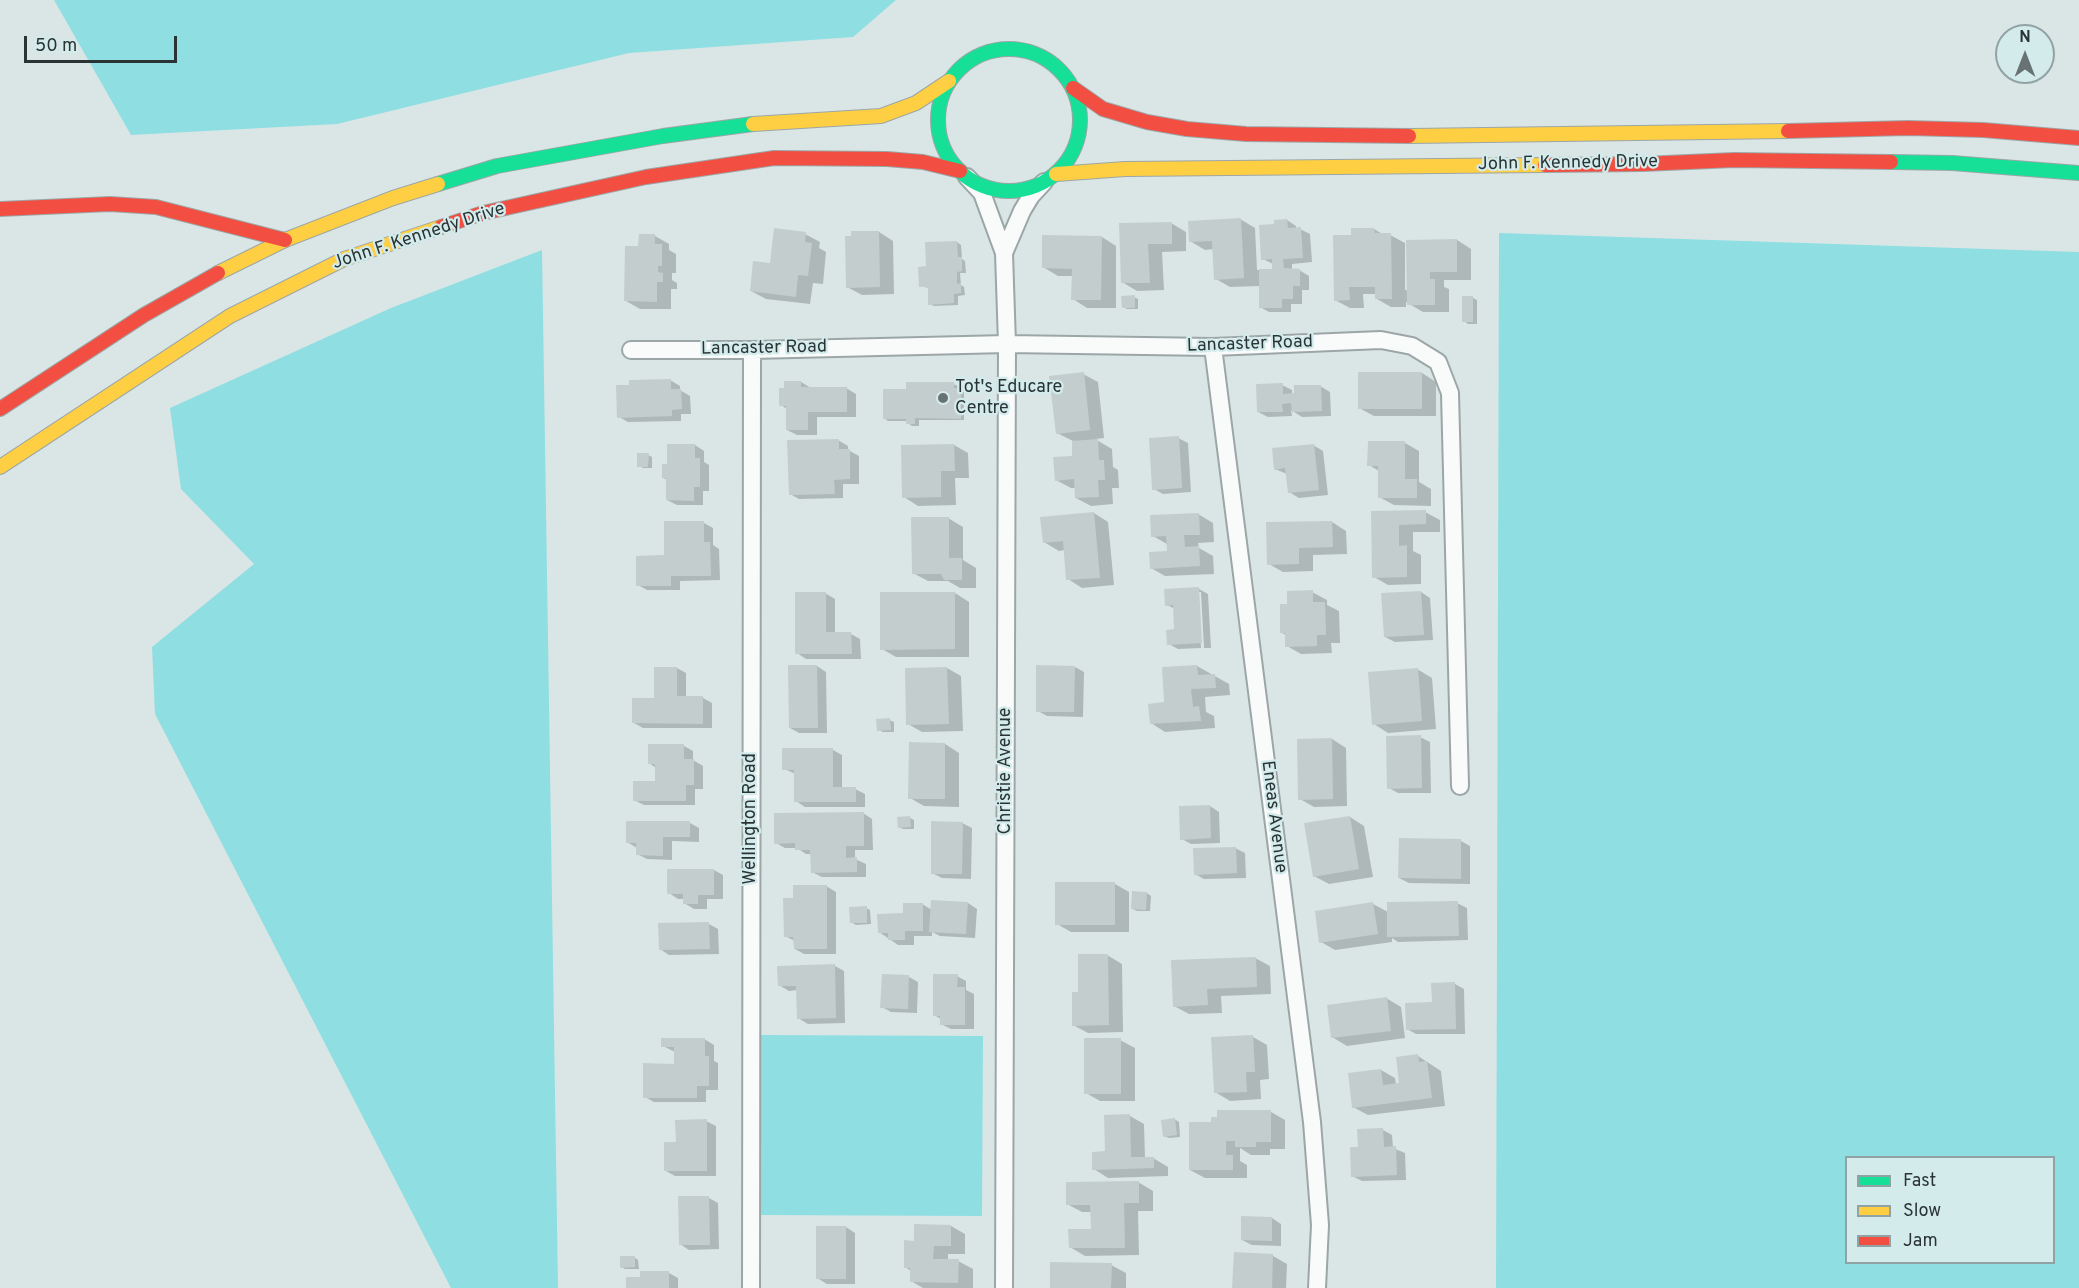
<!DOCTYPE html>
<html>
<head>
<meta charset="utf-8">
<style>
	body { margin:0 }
	#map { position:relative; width:2079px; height:1288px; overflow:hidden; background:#dae6e6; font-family:Overpass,sans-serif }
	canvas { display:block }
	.legend { position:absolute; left:1845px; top:1156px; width:210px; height:108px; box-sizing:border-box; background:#d4ebec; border:2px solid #90a2a3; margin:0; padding:8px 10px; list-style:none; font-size:18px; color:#2b3435 }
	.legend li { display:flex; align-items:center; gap:12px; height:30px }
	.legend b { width:30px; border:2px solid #90a2a3 }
	.north { position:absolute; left:1995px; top:24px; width:60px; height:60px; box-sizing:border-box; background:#d4ebec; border:2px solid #90a2a3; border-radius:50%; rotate:0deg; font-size:16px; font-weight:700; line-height:24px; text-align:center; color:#2b3435 }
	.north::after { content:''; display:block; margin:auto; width:21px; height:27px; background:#687273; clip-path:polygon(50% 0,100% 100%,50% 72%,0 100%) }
	.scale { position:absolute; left:24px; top:36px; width:153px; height:27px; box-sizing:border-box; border:3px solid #2b3435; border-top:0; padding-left:8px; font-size:18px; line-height:21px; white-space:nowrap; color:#2b3435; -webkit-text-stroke:4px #d4ebec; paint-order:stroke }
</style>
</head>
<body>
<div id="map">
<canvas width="2079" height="1288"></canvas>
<ul class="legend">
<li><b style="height:8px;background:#16e098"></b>Fast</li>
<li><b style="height:8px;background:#ffcf43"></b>Slow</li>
<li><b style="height:8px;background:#f24e42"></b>Jam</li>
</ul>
<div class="north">N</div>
<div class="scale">50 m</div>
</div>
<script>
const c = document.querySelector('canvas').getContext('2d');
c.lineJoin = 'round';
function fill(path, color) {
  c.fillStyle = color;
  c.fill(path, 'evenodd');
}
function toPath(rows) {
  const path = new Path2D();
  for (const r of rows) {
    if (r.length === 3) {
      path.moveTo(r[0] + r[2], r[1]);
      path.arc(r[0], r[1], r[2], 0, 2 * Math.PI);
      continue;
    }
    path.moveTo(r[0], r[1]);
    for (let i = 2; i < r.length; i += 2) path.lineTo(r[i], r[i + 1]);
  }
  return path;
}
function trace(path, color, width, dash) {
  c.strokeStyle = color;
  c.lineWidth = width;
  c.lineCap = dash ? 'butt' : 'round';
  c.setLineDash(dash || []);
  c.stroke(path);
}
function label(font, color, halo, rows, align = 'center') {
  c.font = font + ' Overpass,sans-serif';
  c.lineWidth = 4.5;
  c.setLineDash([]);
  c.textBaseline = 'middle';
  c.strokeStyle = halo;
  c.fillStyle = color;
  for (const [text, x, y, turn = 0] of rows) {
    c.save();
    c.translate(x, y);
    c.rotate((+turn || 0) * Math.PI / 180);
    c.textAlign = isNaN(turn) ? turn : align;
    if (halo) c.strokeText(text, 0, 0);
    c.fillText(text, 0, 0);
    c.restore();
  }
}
const green = toPath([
	[54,0,896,0,853,37,629,53,337,124,131,135],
	[1499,233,2079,252,2079,1288,1496,1288],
	[1846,1158,2054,1158,2054,1262,1846,1262],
	[542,250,558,1288,451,1288,155,714,152,647,254,564,181,489,170,408,391,308],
	[758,1035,983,1036,982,1216,757,1215]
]);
const shadow = toPath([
	[1240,219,1255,228,1257,270,1274,270,1273,264,1263,259,1276,226,1287,220,1296,226,1296,229,1300,229,1310,234,1312,262,1292,264,1292,270,1299,270,1309,276,1309,290,1302,290,1302,304,1291,304,1291,312,1269,312,1260,307,1260,286,1230,287,1216,279,1214,249,1205,250,1190,241],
	[1171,223,1186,232,1186,251,1162,252,1164,290,1137,291,1122,282,1121,224],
	[1374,229,1384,235,1390,235,1405,243,1405,290,1408,290,1457,240,1471,249,1471,280,1444,280,1444,287,1449,289,1449,312,1423,312,1406,302,1406,307,1391,307,1377,299,1376,294,1363,294,1364,308,1350,308,1335,300,1353,237],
	[879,232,893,241,894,294,862,295,847,287],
	[805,234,820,242,819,248,826,252,823,284,813,283,810,304,766,299,751,291,771,265],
	[655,236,669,244,669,250,676,254,676,273,672,273,672,280,677,283,677,289,671,289,671,309,640,309,626,301,640,248],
	[1102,237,1116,246,1116,308,1087,308,1073,299,1073,276,1058,276,1043,267],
	[957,242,961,245,962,259,965,261,966,273,960,273,961,285,964,287,965,295,958,296,958,305,934,306,930,304,929,288,920,286,927,268],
	[1134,297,1138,299,1138,309,1127,309,1123,307],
	[1473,298,1477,300,1477,324,1468,324,1464,321],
	[1422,373,1436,382,1436,416,1374,416,1359,408],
	[1083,374,1098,382,1104,438,1095,439,1112,449,1113,467,1118,470,1119,488,1112,488,1113,504,1091,506,1076,498,1076,488,1071,488,1056,480,1074,457,1073,441,1057,433],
	[670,380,680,386,680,390,690,396,691,414,681,414,681,421,628,422,619,417],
	[801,382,811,388,846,388,856,394,856,417,817,417,817,435,797,435,787,430,787,409,781,405],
	[953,384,958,386,958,389,964,392,964,420,919,420,919,426,912,426,908,423,908,421,888,421,884,418],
	[1282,385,1292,390,1292,395,1320,386,1330,392,1331,416,1302,417,1291,410,1292,416,1268,417,1258,412],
	[1178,438,1188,443,1191,492,1163,494,1154,489],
	[838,440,848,446,848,450,859,456,859,484,843,484,843,498,799,499,790,494],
	[1405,443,1419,451,1419,482,1431,489,1431,506,1394,505,1379,497,1379,471,1369,465],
	[695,445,704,451,704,462,709,465,709,491,703,491,703,505,677,505,667,500,668,480,663,478,668,465],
	[954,445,968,453,969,478,955,478,956,505,918,506,904,497],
	[1313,445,1323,451,1328,495,1299,498,1289,492,1287,474,1275,469],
	[648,455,652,457,652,468,643,468,639,466],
	[1373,512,1425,512,1440,520,1440,532,1413,532,1413,551,1421,555,1421,584,1388,585,1374,577],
	[1094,513,1108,522,1114,585,1082,588,1068,579,1065,550,1059,551,1044,542],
	[1198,514,1213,523,1214,542,1198,543,1199,548,1213,556,1214,574,1165,576,1151,568,1169,553,1167,544,1153,536],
	[948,518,963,527,963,560,976,568,976,588,960,588,948,581,928,581,913,573],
	[1332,522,1346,531,1347,554,1313,555,1313,571,1283,572,1269,564],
	[704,523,713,528,713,545,719,549,720,580,680,581,680,590,647,590,638,585],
	[1199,589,1208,594,1211,648,1204,648,1201,592,1198,592,1201,648,1178,649,1169,644,1176,631,1175,609,1167,605],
	[1312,592,1327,600,1327,605,1339,611,1340,643,1331,643,1332,653,1301,654,1287,646,1286,635,1282,633,1289,605],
	[1421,592,1430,598,1433,640,1395,642,1385,637],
	[825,593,835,599,835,634,851,634,860,639,861,659,806,659,797,653],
	[955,593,969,602,969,657,896,657,882,649],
	[817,666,826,672,827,733,799,733,790,728],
	[1197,666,1229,684,1230,695,1205,697,1206,712,1214,716,1215,728,1165,732,1151,723],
	[1075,667,1084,672,1083,717,1047,716,1038,711],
	[677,668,686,673,686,698,703,698,712,703,712,728,643,728,634,723,656,700],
	[947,668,961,676,963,731,922,732,908,724],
	[1417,669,1432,678,1436,729,1388,733,1374,724],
	[889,720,894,722,894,732,883,732,879,730],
	[1420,737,1430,742,1431,793,1398,793,1389,788],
	[1332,739,1346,748,1347,806,1314,807,1300,799],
	[945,744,959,753,959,807,924,806,910,798],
	[649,746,684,746,693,751,693,760,703,766,703,789,695,789,695,805,644,805,634,800,656,782,656,768,649,763],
	[833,750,842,755,842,789,855,789,865,794,865,807,805,807,796,801,796,774,784,769],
	[1210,806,1219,812,1220,843,1191,844,1182,839],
	[863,813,872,819,873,850,855,850,855,859,866,864,866,877,822,877,812,872,812,854,806,854,797,848,785,848,776,843],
	[1350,817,1364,826,1373,877,1329,884,1314,876],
	[910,818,914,820,914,829,903,829,899,827],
	[690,823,699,828,699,842,672,841,672,860,647,859,637,854,637,848,627,842],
	[962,823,972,828,971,879,942,878,932,873],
	[1461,841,1470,846,1470,884,1409,883,1399,878],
	[1235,848,1245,853,1246,878,1204,879,1195,874],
	[714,870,723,875,723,899,707,899,707,909,694,909,684,903,684,899,678,899,669,893],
	[1115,884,1129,892,1129,932,1071,932,1057,924],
	[826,886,836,892,836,954,804,954,795,949,795,941,785,936,794,900],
	[1147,893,1151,896,1150,911,1137,911,1133,909],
	[968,903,977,909,975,938,940,936,932,932,932,936,914,936,914,945,898,945,879,932,922,904,932,910],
	[1457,903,1467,908,1468,940,1398,942,1392,938,1392,942,1335,950,1321,942,1373,904,1388,912],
	[866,908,870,910,871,924,856,925,851,922],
	[709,924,718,929,719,954,669,955,660,949],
	[1107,955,1122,964,1123,1032,1088,1033,1073,1025,1080,994],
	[1255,958,1270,966,1271,994,1221,996,1222,1013,1189,1014,1174,1006],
	[835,966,844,971,845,1023,808,1024,798,1018,798,990,789,991,779,985],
	[957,976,966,981,966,990,974,994,974,1029,951,1029,941,1024,941,1019,934,1015],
	[909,977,918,982,917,1013,891,1012,882,1007],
	[1455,984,1464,989,1465,1034,1416,1034,1407,1029],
	[1386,998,1401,1007,1405,1038,1347,1046,1332,1037],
	[1253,1037,1267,1045,1269,1079,1260,1080,1261,1099,1230,1101,1215,1092],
	[704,1039,714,1045,714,1061,718,1063,718,1090,706,1090,706,1102,654,1102,645,1097,675,1065,675,1052,663,1046],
	[1120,1040,1135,1048,1135,1101,1100,1101,1086,1093],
	[1418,1056,1441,1071,1445,1106,1368,1115,1353,1107,1381,1070,1395,1078,1396,1085,1401,1085],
	[1271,1112,1285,1120,1285,1149,1270,1149,1270,1155,1251,1155,1240,1148,1240,1161,1247,1165,1247,1178,1205,1178,1190,1170,1213,1124],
	[1130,1116,1144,1124,1145,1158,1153,1158,1168,1167,1168,1176,1108,1178,1094,1169],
	[1174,1119,1179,1122,1180,1137,1169,1138,1164,1136],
	[706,1121,716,1126,716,1176,675,1176,666,1171,677,1143],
	[1383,1130,1392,1135,1393,1148,1405,1153,1406,1180,1362,1181,1352,1176,1359,1149],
	[1138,1182,1153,1191,1153,1211,1138,1211,1139,1255,1085,1256,1070,1247,1092,1230,1092,1212,1082,1212,1067,1204],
	[709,1198,718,1203,719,1249,689,1250,680,1244],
	[1272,1218,1281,1224,1281,1246,1252,1245,1242,1240],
	[951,1226,965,1234,965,1254,948,1254,948,1261,958,1261,973,1269,973,1288,923,1288,911,1281,911,1271,905,1267,916,1242],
	[846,1227,855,1233,855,1284,827,1284,817,1278],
	[1235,1254,1273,1256,1287,1264,1286,1288,1233,1288],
	[634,1257,638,1260,639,1269,625,1269,621,1267],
	[1111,1265,1126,1273,1126,1288,1051,1288],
	[669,1273,678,1278,678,1288,628,1288,642,1279]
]);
const building = toPath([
	[1241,218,1244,278,1214,280,1212,241,1189,242,1188,221],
	[1287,219,1288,228,1301,227,1303,258,1283,259,1284,268,1300,269,1300,286,1293,286,1293,299,1282,299,1282,308,1259,308,1259,269,1272,269,1272,259,1261,260,1259,225,1274,224,1274,220],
	[1172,222,1172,244,1148,244,1150,283,1121,283,1119,223],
	[774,228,806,232,805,242,812,243,808,276,798,275,796,297,750,291,753,261,770,263],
	[1351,228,1374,228,1375,233,1391,233,1392,299,1375,299,1375,287,1349,287,1350,300,1334,301,1333,235,1351,235],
	[851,231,879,231,880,287,846,288,845,236,851,236],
	[639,234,655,234,655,244,662,244,662,266,658,266,658,272,663,273,663,282,657,282,657,302,624,301,625,246,638,246],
	[1042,235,1102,236,1101,300,1071,300,1072,269,1042,268],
	[1457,239,1457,272,1430,272,1430,279,1435,279,1435,305,1407,305,1406,240],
	[957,241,958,257,962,257,962,271,957,272,957,284,961,283,961,293,954,294,954,303,928,305,928,287,919,287,918,267,926,266,925,242],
	[1135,295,1135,308,1122,308,1121,296],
	[1462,296,1473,296,1473,322,1462,322],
	[1084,372,1090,430,1056,434,1049,376],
	[1358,372,1422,372,1422,409,1358,409],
	[671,379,671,389,681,389,682,409,672,410,672,416,617,418,616,385,629,385,629,380],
	[784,381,801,381,801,387,847,387,847,412,808,412,808,430,786,430,786,406,779,406,779,388,784,388],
	[906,382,954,382,954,388,961,388,961,419,915,418,915,424,906,424,906,419,883,419,883,389,906,389],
	[1283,383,1283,394,1294,393,1294,385,1321,385,1322,411,1292,412,1291,403,1282,404,1283,412,1257,412,1256,384],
	[1179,436,1182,488,1152,490,1149,438],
	[839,439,839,449,850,449,850,479,834,480,835,494,789,495,787,440],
	[1098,439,1099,460,1104,460,1105,480,1098,480,1099,497,1075,498,1074,479,1055,481,1053,457,1072,456,1072,441],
	[1368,441,1405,441,1405,479,1417,479,1417,498,1378,498,1378,466,1367,466],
	[667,444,695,444,695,458,700,458,700,487,694,487,694,501,666,500,666,478,662,478,662,464,667,464],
	[954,444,955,471,941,471,941,497,902,498,901,445],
	[1314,444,1319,490,1288,493,1285,468,1274,470,1272,448],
	[637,453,649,453,648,467,637,467],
	[1426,510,1426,524,1399,525,1399,546,1407,545,1407,577,1372,578,1371,511],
	[1094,512,1100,578,1066,580,1063,541,1043,543,1040,517],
	[1199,513,1200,535,1184,535,1185,547,1199,546,1200,566,1150,569,1149,552,1167,551,1166,536,1151,537,1150,515],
	[911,517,949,517,949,558,962,558,962,580,944,580,941,574,912,574],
	[664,521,704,521,704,542,710,542,711,576,671,576,671,586,636,586,636,556,664,555],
	[1332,521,1333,547,1299,548,1299,564,1267,565,1266,522],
	[1199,587,1202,643,1167,645,1166,630,1174,629,1173,605,1165,606,1164,589],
	[1313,590,1313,602,1325,602,1326,635,1317,635,1317,646,1285,647,1285,633,1280,633,1280,604,1287,604,1287,591],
	[1421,591,1424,635,1384,637,1381,593],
	[795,592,826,592,826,632,851,632,852,654,795,654],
	[880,592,955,592,955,649,880,650],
	[788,665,817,665,818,728,789,728],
	[1036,665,1075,666,1074,712,1036,712],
	[1197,665,1198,675,1215,674,1216,688,1191,689,1193,707,1199,706,1201,721,1150,724,1148,704,1164,702,1162,667],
	[654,667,677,667,677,696,703,696,703,724,632,723,632,698,654,698],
	[947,667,949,724,906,725,905,668],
	[1418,668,1422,721,1372,725,1368,672],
	[890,718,891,730,877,731,876,719],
	[1421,735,1422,788,1387,789,1386,736],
	[1332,738,1333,799,1298,800,1297,739],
	[909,742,945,743,945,799,908,799],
	[648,744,684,744,684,759,694,759,694,785,686,785,686,801,633,801,633,781,655,781,655,764,648,764],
	[782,748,833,748,833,787,856,787,856,802,794,802,794,770,782,770],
	[1210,805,1211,838,1180,840,1179,806],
	[864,812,864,846,846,846,846,858,857,857,857,872,811,873,810,850,795,850,795,843,774,844,774,813],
	[910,816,911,827,898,828,897,817],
	[1350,816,1359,869,1313,877,1304,823],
	[626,821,690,821,690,837,663,837,663,856,636,855,636,843,626,843],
	[931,821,963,822,962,874,931,874],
	[1399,838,1461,839,1461,879,1398,878],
	[1236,847,1237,873,1194,875,1193,848],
	[667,869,714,869,714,895,698,895,698,904,683,904,683,894,667,894],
	[1055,882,1115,882,1115,925,1055,925],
	[793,885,827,885,827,949,794,949,793,937,784,937,783,898,793,898],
	[1132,891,1147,892,1146,910,1131,909],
	[931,900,968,902,966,934,929,932],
	[1458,901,1459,936,1387,937,1387,902],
	[1373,902,1378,934,1319,943,1315,911],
	[903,903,923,903,923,931,905,931,905,940,888,940,888,933,878,933,877,914,903,913],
	[867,906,867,923,850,923,849,907],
	[709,922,710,949,659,950,658,923],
	[1078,954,1108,954,1109,1025,1072,1026,1072,992,1078,992],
	[1256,957,1257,987,1207,989,1208,1005,1173,1007,1171,960],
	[835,964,836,1018,797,1019,796,986,778,986,777,966],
	[882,974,909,975,908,1009,880,1008],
	[933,974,958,974,957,987,965,987,965,1025,940,1025,940,1016,933,1016],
	[1455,982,1456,1029,1406,1030,1405,1003,1432,1002,1431,983],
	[1387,997,1391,1031,1331,1038,1327,1005],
	[1253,1035,1255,1072,1246,1072,1247,1092,1214,1093,1211,1037],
	[661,1038,705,1038,705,1056,709,1056,709,1086,697,1086,697,1098,643,1098,643,1063,674,1064,674,1047,661,1047],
	[1084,1038,1121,1038,1121,1094,1084,1094],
	[1418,1054,1419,1062,1427,1061,1432,1098,1352,1108,1348,1073,1381,1069,1383,1085,1399,1083,1396,1057],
	[1217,1110,1271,1110,1271,1142,1256,1142,1256,1147,1235,1147,1235,1141,1226,1141,1226,1155,1233,1155,1233,1170,1189,1170,1189,1122,1211,1122,1211,1117,1217,1117],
	[1130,1114,1131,1157,1154,1157,1154,1168,1092,1170,1092,1152,1105,1151,1104,1115],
	[1175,1118,1177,1135,1163,1137,1161,1120],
	[707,1119,707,1171,664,1171,664,1142,676,1142,675,1120],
	[1383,1128,1384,1147,1396,1146,1397,1175,1351,1177,1350,1147,1358,1147,1357,1129],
	[1139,1181,1139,1203,1124,1203,1125,1248,1069,1248,1068,1229,1091,1229,1090,1205,1066,1205,1066,1182],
	[678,1196,709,1196,710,1245,679,1245],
	[1241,1216,1272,1217,1272,1241,1241,1240],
	[914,1224,951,1225,951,1246,934,1246,933,1259,959,1259,958,1283,910,1282,910,1268,904,1268,904,1240,914,1241],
	[816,1226,846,1226,846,1279,816,1279],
	[1234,1252,1273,1254,1272,1288,1232,1288],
	[620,1256,635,1256,635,1267,620,1268],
	[1050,1262,1112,1263,1111,1288,1050,1288],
	[640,1271,669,1271,669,1288,626,1288,626,1277,640,1277]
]);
const street = toPath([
	[967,177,982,193,1004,253,1007,344,1004,1288],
	[1004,253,1022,211,1031,196,1044,182],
	[1213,347,1312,1122,1320,1225,1317,1288],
	[631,350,752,350,1007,344,1213,347,1381,340,1412,346,1438,362,1450,393,1460,786],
	[751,1288,752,350]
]);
const fast = toPath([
	[1009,120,71],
	[1891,162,1952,163,2079,173],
	[438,184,497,166,663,136,753,124]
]);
const slow = toPath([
	[753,124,881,116,916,103,949,81],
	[1409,136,1788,131],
	[1056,174,1125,169,1545,165],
	[218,273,285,240,393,198,438,184],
	[0,467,230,316,344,259,441,227]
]);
const jam = toPath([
	[1073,88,1103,109,1147,122,1187,129,1246,134,1409,136],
	[1788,131,1908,128,1983,130,2079,138],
	[1545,165,1643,164,1734,160,1891,162],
	[0,209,110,204,156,207,285,240],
	[441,227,483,213,646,177,774,158,887,159,923,162,960,171],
	[0,409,144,315,218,273]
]);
const markers = [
	[943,398,6,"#687273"]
];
const streetNames = [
	["John F. Kennedy Drive",1568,164,-1],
	["John F. Kennedy Drive",419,237,-18],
	["Lancaster Road",1250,345,-2],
	["Lancaster Road",764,349,-1],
	["Christie Avenue",1006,771,-90],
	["Eneas Avenue",1273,817,83],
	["Wellington Road",751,819,-90]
];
const poiNames = [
	["Tot's Educare",955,388],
	["Centre",955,409]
];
fill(green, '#8fdee2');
fill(shadow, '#0003');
fill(building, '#c3cdcd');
trace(street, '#9ca6a6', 20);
trace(fast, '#9ca6a6', 16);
trace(slow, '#9ca6a6', 16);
trace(jam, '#9ca6a6', 16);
trace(street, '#f9fbfb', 16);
trace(fast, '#16e098', 14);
trace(slow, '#ffcf43', 14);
trace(jam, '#f24e42', 14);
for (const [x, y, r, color] of markers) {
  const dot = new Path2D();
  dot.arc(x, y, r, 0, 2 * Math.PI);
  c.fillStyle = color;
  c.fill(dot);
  trace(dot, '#d4ebec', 2);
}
label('18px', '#2b3435', '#d4ebec', streetNames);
label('18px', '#2b3435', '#d4ebec', poiNames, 'left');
</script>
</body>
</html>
